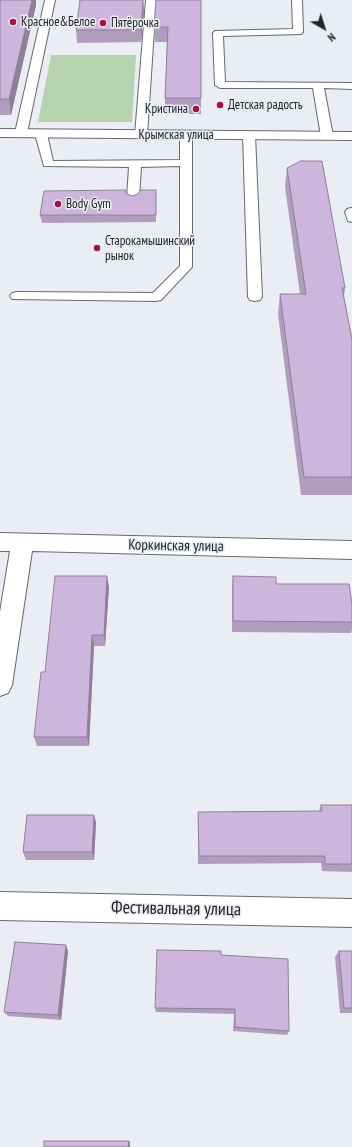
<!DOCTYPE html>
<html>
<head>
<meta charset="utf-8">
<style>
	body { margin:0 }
	#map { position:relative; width:352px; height:1147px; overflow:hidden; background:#eaedf3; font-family:"PT Sans Narrow",sans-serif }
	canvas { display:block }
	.north { position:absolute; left:304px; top:8px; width:40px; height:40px; -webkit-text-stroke:3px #eaedf3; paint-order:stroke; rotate:141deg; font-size:11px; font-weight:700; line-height:16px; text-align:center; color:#222426 }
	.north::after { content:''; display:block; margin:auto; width:14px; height:18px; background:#222426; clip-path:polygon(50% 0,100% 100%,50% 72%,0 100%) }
</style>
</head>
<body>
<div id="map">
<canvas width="352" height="1147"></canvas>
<div class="north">N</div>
</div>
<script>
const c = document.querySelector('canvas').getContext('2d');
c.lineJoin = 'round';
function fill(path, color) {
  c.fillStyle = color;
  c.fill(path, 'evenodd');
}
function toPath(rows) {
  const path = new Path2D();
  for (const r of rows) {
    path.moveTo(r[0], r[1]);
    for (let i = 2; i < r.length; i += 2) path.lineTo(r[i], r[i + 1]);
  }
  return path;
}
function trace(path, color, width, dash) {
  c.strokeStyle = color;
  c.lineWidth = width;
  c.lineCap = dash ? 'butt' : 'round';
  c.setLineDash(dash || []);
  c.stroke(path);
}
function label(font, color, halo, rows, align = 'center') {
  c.font = font + ' "PT Sans Narrow",sans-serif';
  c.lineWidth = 3;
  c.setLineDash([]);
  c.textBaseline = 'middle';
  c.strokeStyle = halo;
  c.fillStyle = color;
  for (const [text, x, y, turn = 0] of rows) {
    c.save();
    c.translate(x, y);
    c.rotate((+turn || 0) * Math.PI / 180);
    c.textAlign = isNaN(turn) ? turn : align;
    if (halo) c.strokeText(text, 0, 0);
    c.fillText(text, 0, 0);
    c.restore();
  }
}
const green = toPath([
	[51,55,136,55,132,122,38,122]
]);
const lane = toPath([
	[45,0,55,0,27,133,21,136,15,133,45,0],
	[146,0,156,0,147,135,141,138,135,135,146,0],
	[292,0,302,0,303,32,301,34,223,36,225,82,352,83,352,89,324,88,333,136,331,138,323,138,321,136,313,88,220,88,215,85,213,33,215,31,293,29,292,0],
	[41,131,47,134,53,161,180,160,180,135,186,132,190,133,192,135,192,267,161,300,156,301,12,299,10,296,12,293,17,292,153,293,180,266,180,166,141,167,139,198,137,201,133,202,129,201,127,198,129,167,44,166,35,134,41,131],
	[249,132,255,135,262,297,260,300,255,301,250,300,248,297,243,135,249,132],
	[351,208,352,208,352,222,348,221,345,212,347,209,351,208]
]);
const street = toPath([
	[0,129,352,132,352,140,0,137,0,129],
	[0,533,352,541,352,559,32,551,12,685,8,693,0,696,0,612,10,551,0,551,0,533],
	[0,892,352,899,352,927,0,920,0,892]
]);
const wall = toPath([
	[0,0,36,0,36,5,11,115,0,115],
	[143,0,144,12,141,42,77,43,76,30],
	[156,0,201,98,201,114,165,114,165,98,167,42,155,42,154,27],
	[287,168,345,288,344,297,352,339,352,495,301,495,278,314,280,294,300,294,285,187],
	[156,190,156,222,42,223,40,215,127,194,133,196],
	[233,576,276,584,352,604,352,630,351,633,232,632,232,588],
	[109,587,105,646,94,646,89,746,37,746,34,737],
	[321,805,352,805,352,872,322,871,321,863,198,864,198,812,319,811],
	[94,815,96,823,94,860,26,860,23,852],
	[68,951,61,1020,8,1016,4,1012],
	[339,951,352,951,352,1013,340,1013,335,957],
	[221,955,289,1031,287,1035,233,1031,234,1014,156,1012,155,1008]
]);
const shadedWall = toPath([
	[32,0,36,0,36,5,11,115,9,99],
	[143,0,144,12,141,42,141,30],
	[107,576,109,587,105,646,104,635],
	[92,635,94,646,89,746,87,737],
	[94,815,96,823,94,860,92,852],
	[66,945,68,951,61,1020,58,1015],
	[129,1141,130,1142,130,1147,128,1147]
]);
const building = toPath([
	[0,0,32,0,9,99,0,99,0,0],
	[80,0,143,0,141,30,76,30,80,0],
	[156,0,201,0,201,98,165,98,168,27,154,27,156,0],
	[301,161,322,161,345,288,342,288,352,339,352,477,304,477,280,294,306,294,287,168,301,161],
	[125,190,127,194,133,196,138,194,140,190,156,190,156,215,40,215,44,191,125,190],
	[55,576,107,576,104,635,92,635,87,737,34,737,41,672,45,672,55,576],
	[233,576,276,577,276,584,349,584,352,604,352,622,233,621,233,576],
	[321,805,352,805,352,864,325,864,325,856,199,856,198,812,322,811,321,805],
	[27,815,94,815,92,852,23,852,27,815],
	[15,942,66,945,58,1015,4,1012,15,942],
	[157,950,221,951,221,955,288,959,289,1031,235,1027,235,1009,155,1008,157,950],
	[339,951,352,951,352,1008,344,1008,339,951],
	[44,1141,129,1141,128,1147,44,1147,44,1141]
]);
const markers = [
	[13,22,4,"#a71146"],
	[103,23,4,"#a71146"],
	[220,105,4,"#a71146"],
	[196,109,4,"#a71146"],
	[58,204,4,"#a71146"],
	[97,248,4,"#a71146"]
];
const farPoinames = [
	["Красное&Белое",21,22],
	["Пятёрочка",111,23],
	["Детская радость",228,105],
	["Кристина",188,109,"right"],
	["Body Gym",66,204],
	["Старокамышинский",105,241],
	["рынок",105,256]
];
const farStreetnames = [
	["Крымская улица",176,135]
];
const streetNames = [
	["Коркинская улица",176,546,1]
];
const nearStreetnames = [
	["Фестивальная улица",176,909,1]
];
fill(green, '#b6d3b0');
trace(lane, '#66696e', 2);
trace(street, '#66696e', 2);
fill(lane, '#fff');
fill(street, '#fff');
fill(wall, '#b09dbd');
fill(shadedWall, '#907f9a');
fill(building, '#cdb6dc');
trace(building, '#907f9a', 1);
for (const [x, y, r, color] of markers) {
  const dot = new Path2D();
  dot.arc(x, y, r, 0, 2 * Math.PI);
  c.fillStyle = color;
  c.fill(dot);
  trace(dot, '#eaedf3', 1.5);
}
label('13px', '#222426', '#eaedf3', farPoinames, 'left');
label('13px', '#222426', '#eaedf3', farStreetnames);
label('15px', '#222426', '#eaedf3', streetNames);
label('18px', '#222426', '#eaedf3', nearStreetnames);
</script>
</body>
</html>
